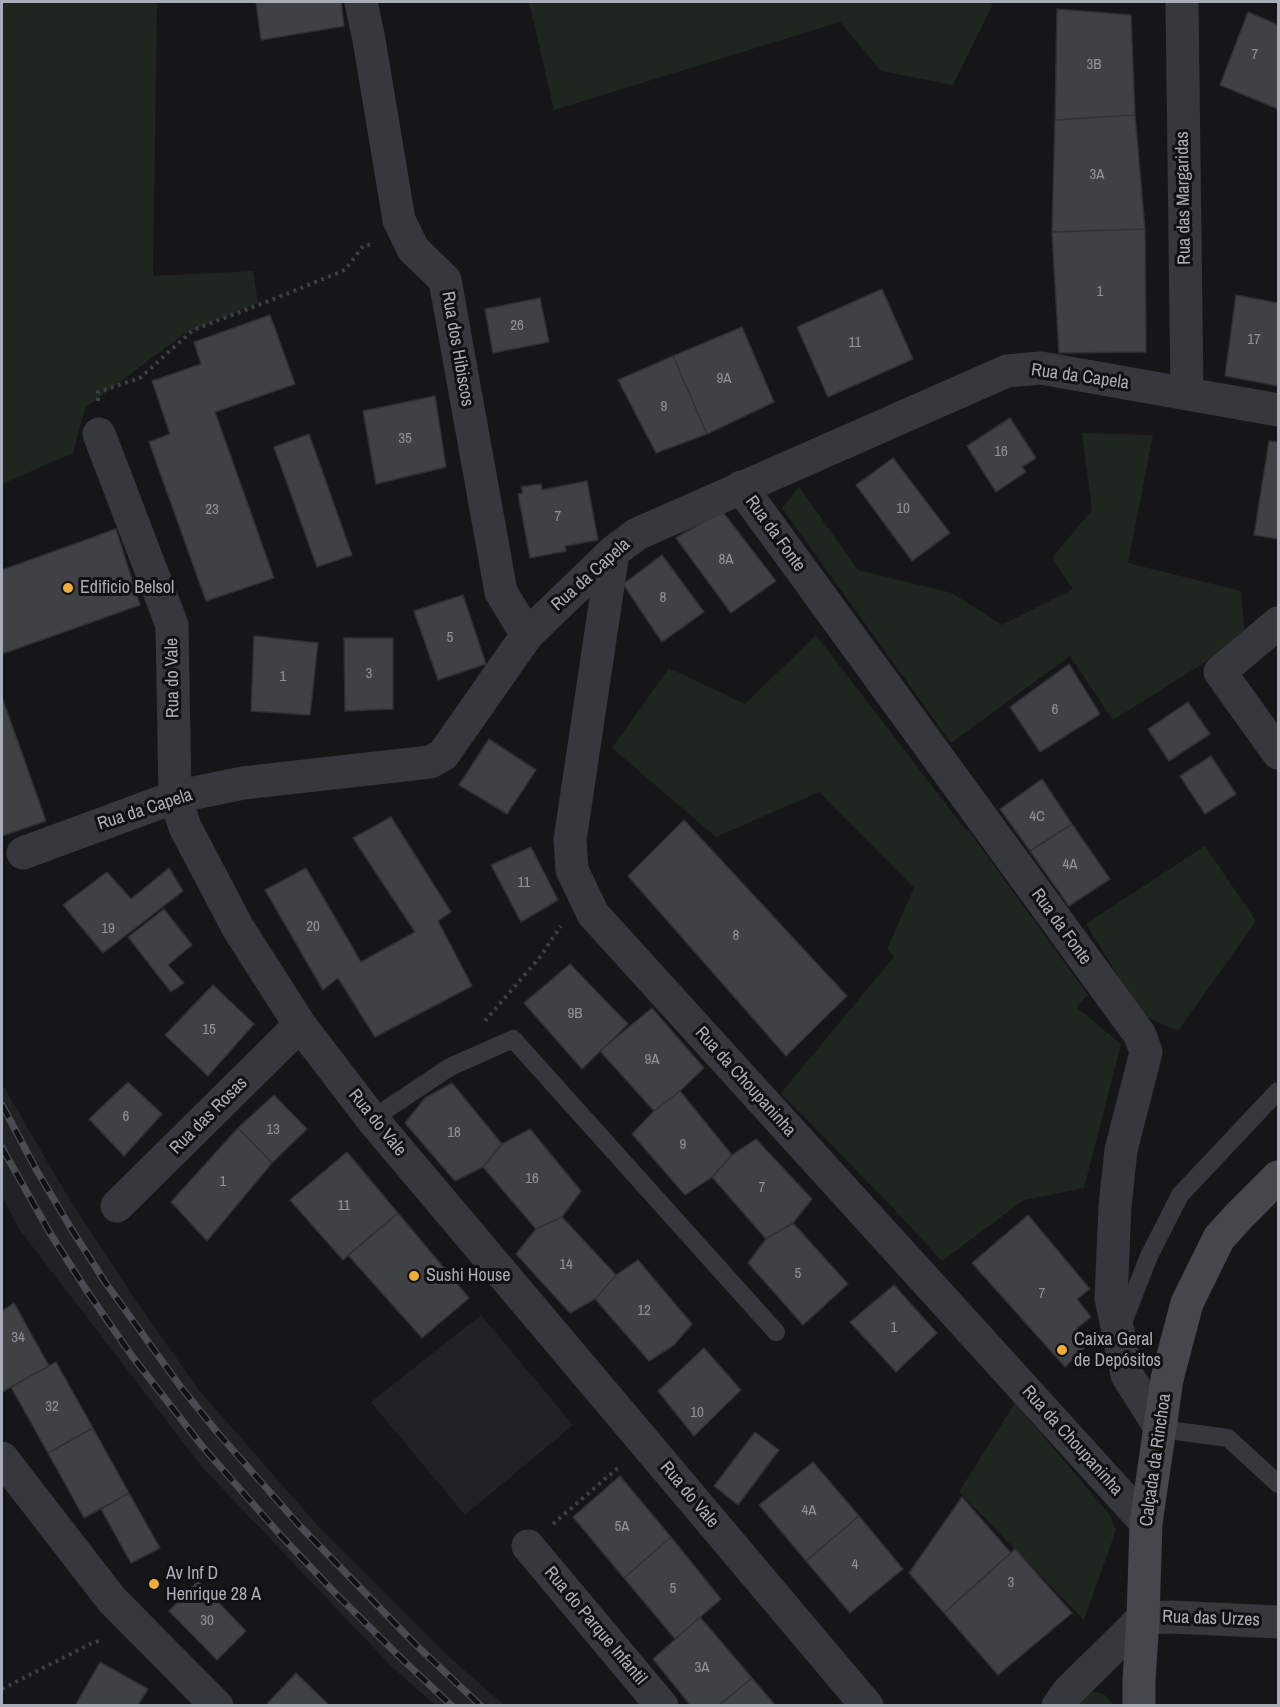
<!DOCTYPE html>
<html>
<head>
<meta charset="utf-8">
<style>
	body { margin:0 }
	#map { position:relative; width:1280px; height:1707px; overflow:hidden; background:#161618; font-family:"Archivo Narrow",sans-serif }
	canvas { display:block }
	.frame { position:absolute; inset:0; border:3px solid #a8adb7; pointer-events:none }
</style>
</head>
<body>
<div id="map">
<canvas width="1280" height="1707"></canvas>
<div class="frame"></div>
</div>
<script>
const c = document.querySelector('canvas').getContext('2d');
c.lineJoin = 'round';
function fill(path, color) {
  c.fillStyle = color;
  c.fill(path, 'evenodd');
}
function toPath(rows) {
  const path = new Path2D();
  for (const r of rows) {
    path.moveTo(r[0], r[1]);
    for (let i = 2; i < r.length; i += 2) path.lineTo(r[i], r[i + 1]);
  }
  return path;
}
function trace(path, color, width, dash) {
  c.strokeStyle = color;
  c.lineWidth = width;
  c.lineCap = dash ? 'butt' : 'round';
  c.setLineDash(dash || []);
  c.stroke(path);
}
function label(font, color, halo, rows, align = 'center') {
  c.font = font + ' "Archivo Narrow",sans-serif';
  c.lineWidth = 6;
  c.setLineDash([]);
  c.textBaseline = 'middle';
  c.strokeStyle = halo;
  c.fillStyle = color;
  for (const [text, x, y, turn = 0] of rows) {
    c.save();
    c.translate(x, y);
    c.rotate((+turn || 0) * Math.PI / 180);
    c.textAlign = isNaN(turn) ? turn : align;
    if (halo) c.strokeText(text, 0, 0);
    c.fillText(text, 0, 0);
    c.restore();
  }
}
const built = toPath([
	[2,1084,67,1195,136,1301,199,1390,319,1527,447,1655,504,1705,435,1705,391,1666,202,1467,19,1229,2,1196],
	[481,1315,573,1425,465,1515,371,1402]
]);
const green = toPath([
	[2,2,157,2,153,276,253,271,258,303,184,334,85,408,73,453,2,484],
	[529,2,991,2,992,6,953,85,881,71,840,22,554,110],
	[1082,433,1153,435,1128,563,1241,591,1245,637,1113,720,1070,656,951,743,782,508,799,487,858,570,952,593,1002,625,1073,589,1052,558,1092,510],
	[816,635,965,829,969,831,1088,995,1076,1007,1121,1044,1084,1188,1024,1200,942,1261,893,1208,781,1093,894,957,887,949,914,888,819,792,716,837,612,748,669,668,745,704],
	[1205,846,1256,921,1178,1031,1142,1015,1086,924],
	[1015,1403,1110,1515,1116,1530,1084,1620,959,1492],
	[1090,1691,1104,1694,1115,1706,1070,1706]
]);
const building = toPath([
	[256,2,341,2,344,26,261,40,256,2],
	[1057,9,1131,15,1135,115,1055,120,1057,9],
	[1248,12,1278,25,1278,109,1220,85,1248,12],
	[1135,115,1145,229,1052,232,1055,120,1135,115],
	[1145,229,1146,352,1059,353,1052,232,1145,229],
	[882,289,913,359,828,397,797,327,882,289],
	[1236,295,1278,303,1278,386,1225,376,1236,295],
	[540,298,549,342,493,353,485,309,540,298],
	[270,315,295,384,215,412,274,578,206,601,149,442,170,434,152,381,201,364,194,342,270,315],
	[742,327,774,402,707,434,673,356,742,327],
	[673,356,707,434,656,453,618,380,673,356],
	[435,396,446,467,376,484,363,411,435,396],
	[1010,418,1036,458,1022,467,1026,472,996,492,967,446,1010,418],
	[309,434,352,555,317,567,274,447,309,434],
	[1269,441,1278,442,1278,539,1254,535,1269,441],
	[893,458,950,533,912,561,856,485,893,458],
	[587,481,598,540,565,546,566,551,530,558,518,494,523,493,521,487,541,484,542,490,587,481],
	[722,511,776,581,731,613,676,538,722,511],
	[116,529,140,605,2,654,2,570,116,529],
	[662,555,704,612,662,642,623,584,662,555],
	[463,595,486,664,438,680,414,611,463,595],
	[254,636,318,643,310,715,251,711,254,636],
	[344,638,393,638,393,709,345,711,344,638],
	[1069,664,1100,714,1040,752,1010,707,1069,664],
	[2,697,46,821,2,836,2,697],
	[1188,702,1210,734,1169,761,1148,729,1188,702],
	[489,739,536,770,507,814,459,785,489,739],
	[1211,756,1236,794,1205,814,1180,776,1211,756],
	[1042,779,1072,824,1030,851,1000,809,1042,779],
	[391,817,451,912,438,921,472,986,375,1037,338,978,323,990,265,890,306,868,361,962,415,932,353,838,391,817],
	[684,820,847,996,786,1056,628,876,684,820],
	[1072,824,1110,879,1069,906,1030,851,1072,824],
	[531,847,558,900,521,922,491,865,531,847],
	[169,868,183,891,103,953,63,905,107,872,131,899,169,868],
	[164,909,192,945,168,965,184,983,171,992,128,937,164,909],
	[570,964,628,1024,582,1069,524,1003,570,964],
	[213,985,254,1024,208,1076,165,1035,213,985],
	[652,1008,704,1068,680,1091,654,1111,600,1051,652,1008],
	[128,1082,162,1114,124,1156,89,1119,128,1082],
	[452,1083,502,1144,483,1167,455,1181,405,1123,425,1098,452,1083],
	[680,1091,732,1155,712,1177,685,1195,632,1134,654,1111,680,1091],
	[274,1095,307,1129,272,1163,238,1128,274,1095],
	[238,1128,272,1163,207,1241,171,1202,238,1128],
	[530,1129,581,1191,562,1217,536,1229,483,1167,502,1144,530,1129],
	[756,1139,812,1199,793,1223,766,1239,712,1177,732,1155,756,1139],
	[347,1152,398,1213,343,1260,290,1200,347,1152],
	[398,1213,469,1298,422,1338,348,1255,398,1213],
	[1028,1215,1090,1289,1077,1299,1091,1317,1077,1328,1091,1341,1065,1367,972,1263,1028,1215],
	[562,1217,616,1275,595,1299,570,1313,516,1254,536,1229,562,1217],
	[793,1223,848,1284,803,1325,748,1263,766,1239,793,1223],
	[638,1260,692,1324,674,1345,649,1361,595,1299,616,1275,638,1260],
	[894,1285,937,1333,896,1372,850,1322,894,1285],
	[14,1303,49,1366,2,1392,2,1311,14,1303],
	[704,1348,741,1390,694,1436,658,1391,704,1348],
	[56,1362,93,1428,48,1453,11,1387,56,1362],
	[93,1428,129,1493,84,1518,48,1453,93,1428],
	[755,1432,779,1450,738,1505,714,1486,755,1432],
	[813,1462,859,1516,806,1561,759,1505,813,1462],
	[620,1476,671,1537,624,1578,573,1517,620,1476],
	[129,1493,160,1548,131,1563,101,1509,129,1493],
	[962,1497,1011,1553,944,1613,909,1573,962,1497],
	[859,1516,903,1569,850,1613,806,1561,859,1516],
	[671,1537,721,1599,675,1639,624,1578,671,1537],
	[1015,1549,1072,1613,998,1675,944,1613,1015,1549],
	[198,1581,246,1631,217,1660,169,1611,198,1581],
	[700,1617,752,1678,718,1706,691,1706,653,1659,700,1617],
	[100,1662,148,1689,137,1706,75,1706,100,1662],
	[296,1673,330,1706,265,1706,296,1673],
	[752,1678,776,1706,718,1706,752,1678]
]);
const path = toPath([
	[98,401,98,392,140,378,193,330,279,297,345,270,363,246,373,244],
	[485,1021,540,957,561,926],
	[553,1524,620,1466],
	[2,1689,92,1643,103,1640]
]);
const lane = toPath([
	[372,1119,450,1067,513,1039,776,1332],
	[1121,1328,1149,1256,1180,1195,1278,1091],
	[1161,1429,1228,1438,1278,1484]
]);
const street = toPath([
	[361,2,369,40,399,220,413,249,445,280,501,592,527,635],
	[1182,2,1187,394],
	[99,434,172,625,175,797,185,827,238,928,300,1025,372,1119,867,1706],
	[741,487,1140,1035,1146,1052,1121,1150,1115,1206,1111,1298,1127,1375,1161,1429],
	[613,552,570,840,572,870,593,914,1146,1523],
	[1278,623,1220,672,1278,753],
	[23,853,175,797,243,783,430,762,443,755,527,635,613,552,637,534,1007,371,1041,368,1278,410],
	[117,1206,300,1025],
	[2,1458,112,1600,217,1706],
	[528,1546,662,1706],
	[1058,1706,1068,1692,1143,1618,1171,1617,1278,1622]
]);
const secondary = toPath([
	[1139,1706,1139,1680,1143,1618,1146,1523,1167,1379,1187,1303,1219,1238,1240,1215,1278,1177]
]);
const rail = toPath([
	[2,1105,37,1171,72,1230,105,1282,180,1386,217,1432,298,1524,416,1645,481,1706],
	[2,1148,50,1233,87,1291,132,1356,202,1446,283,1538,337,1595,403,1660,452,1706]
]);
const markers = [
	[68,588,6,"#efaf36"],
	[414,1276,6,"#efaf36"],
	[1062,1350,6,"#efaf36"],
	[154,1584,6,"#efaf36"]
];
const numberNames = [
	["7",1255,55],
	["3B",1094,65],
	["3A",1097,175],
	["1",1100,292],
	["26",517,326],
	["17",1254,340],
	["11",855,343],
	["9A",724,379],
	["9",664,407],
	["35",405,439],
	["16",1001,452],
	["10",903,509],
	["23",212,510],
	["7",558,517],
	["8A",726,560],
	["8",663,598],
	["5",450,638],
	["3",369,674],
	["1",283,677],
	["6",1055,710],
	["4C",1037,817],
	["4A",1070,865],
	["11",524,883],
	["20",313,927],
	["19",108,929],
	["8",736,936],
	["9B",575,1014],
	["15",209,1030],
	["9A",652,1060],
	["6",126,1117],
	["13",273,1130],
	["18",454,1133],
	["9",683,1145],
	["16",532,1179],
	["1",223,1182],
	["7",762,1188],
	["11",344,1206],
	["14",566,1265],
	["5",798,1274],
	["7",1042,1294],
	["12",644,1311],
	["1",894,1328],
	["34",18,1338],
	["32",52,1407],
	["10",697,1413],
	["4A",809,1511],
	["5A",622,1527],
	["4",855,1565],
	["3",1011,1583],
	["5",673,1589],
	["30",207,1621],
	["3A",702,1668]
];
const streetNames = [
	["Rua das Margaridas",1184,198,-91],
	["Rua dos Hibiscos",457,349,80],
	["Rua da Capela",1080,377,8],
	["Rua da Fonte",775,534,54],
	["Rua da Capela",591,575,-42],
	["Rua do Vale",173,678,-91],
	["Rua da Capela",145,810,-18],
	["Rua da Fonte",1061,927,54],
	["Rua da Choupaninha",745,1082,48],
	["Rua das Rosas",209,1116,-45],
	["Rua do Vale",377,1123,51],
	["Rua da Choupaninha",1072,1441,48],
	["Calçada da Rinchoa",1156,1460,-82],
	["Rua do Vale",689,1495,50],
	["Rua das Urzes",1211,1619,2],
	["Rua do Parque Infantil",595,1626,50]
];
const poiNames = [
	["Edificio Belsol",80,588],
	["Sushi House",426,1276],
	["Caixa Geral",1074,1340],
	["de Depósitos",1074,1361],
	["Av Inf D",166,1574],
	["Henrique 28 A",166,1595]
];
fill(built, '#222225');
fill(green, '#1e261f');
fill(building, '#404145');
trace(building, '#303034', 1.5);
trace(path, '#3d3f44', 4, [3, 4.5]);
trace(lane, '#37383d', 18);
trace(street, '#37383d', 33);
trace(secondary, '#45474d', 33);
trace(rail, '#4a4c52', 7);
trace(rail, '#111113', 4.5, [14]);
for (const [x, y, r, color] of markers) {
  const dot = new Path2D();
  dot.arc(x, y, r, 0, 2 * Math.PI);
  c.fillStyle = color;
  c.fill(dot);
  trace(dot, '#111113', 2);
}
label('15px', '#8e929a', null, numberNames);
label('18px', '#a8adb7', '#111113', streetNames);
label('18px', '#a8adb7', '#111113', poiNames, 'left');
</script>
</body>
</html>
